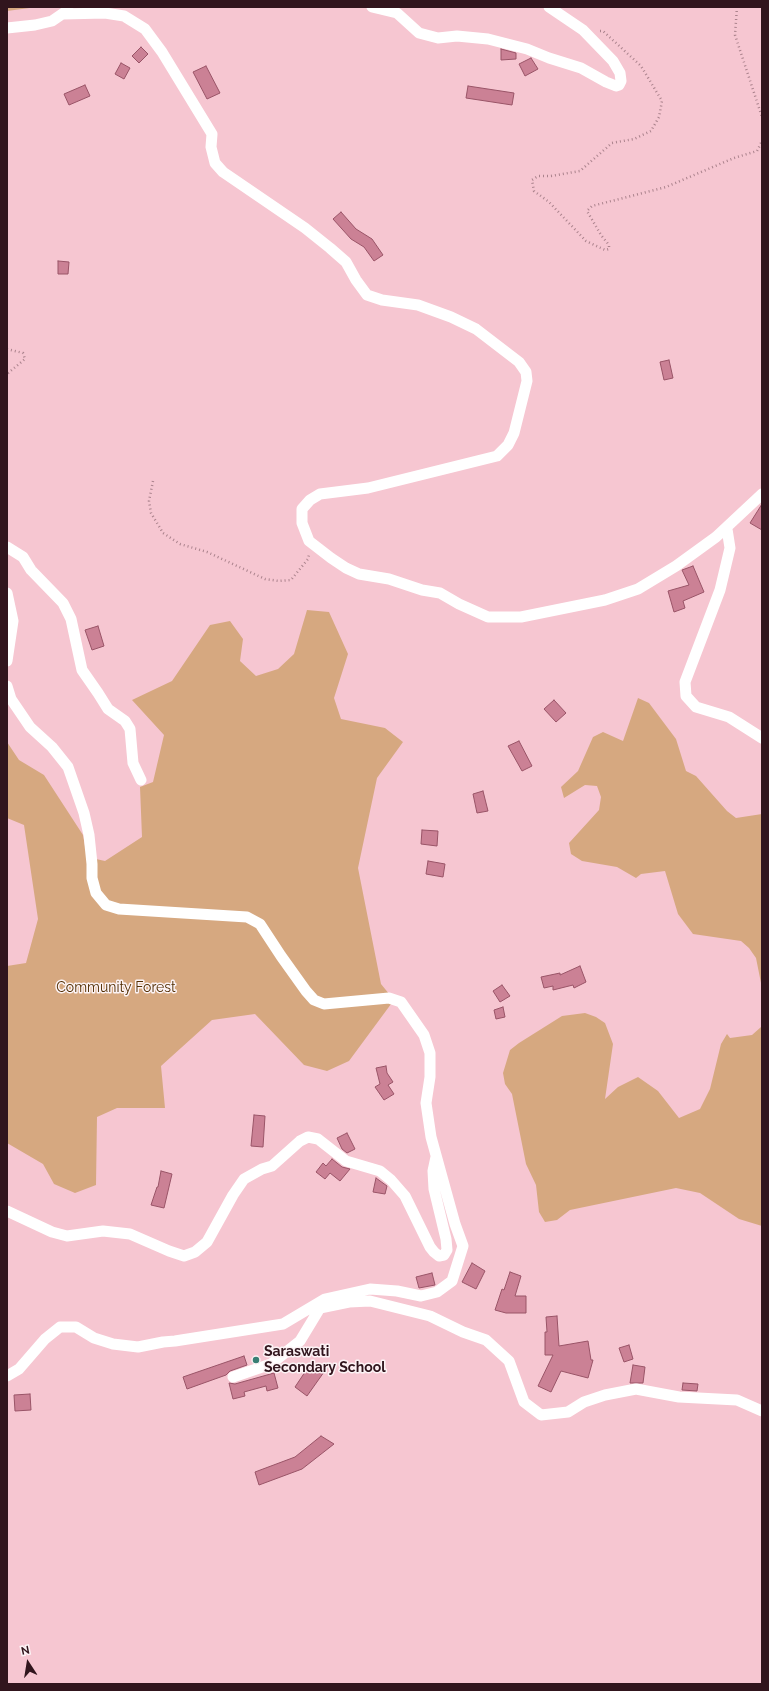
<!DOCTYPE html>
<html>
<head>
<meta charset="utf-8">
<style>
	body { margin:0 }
	#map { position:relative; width:769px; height:1691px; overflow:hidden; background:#f6c6d1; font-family:Raleway,sans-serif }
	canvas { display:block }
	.frame { position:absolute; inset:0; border:8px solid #31151d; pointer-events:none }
	.north { position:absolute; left:8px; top:1643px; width:40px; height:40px; -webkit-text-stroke:3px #fcf3f5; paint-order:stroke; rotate:348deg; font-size:11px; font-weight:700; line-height:16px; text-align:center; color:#31151d }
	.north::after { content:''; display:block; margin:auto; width:14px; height:18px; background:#31151d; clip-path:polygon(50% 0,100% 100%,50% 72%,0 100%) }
</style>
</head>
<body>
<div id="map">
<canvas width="769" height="1691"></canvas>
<div class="frame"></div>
<div class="north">N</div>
</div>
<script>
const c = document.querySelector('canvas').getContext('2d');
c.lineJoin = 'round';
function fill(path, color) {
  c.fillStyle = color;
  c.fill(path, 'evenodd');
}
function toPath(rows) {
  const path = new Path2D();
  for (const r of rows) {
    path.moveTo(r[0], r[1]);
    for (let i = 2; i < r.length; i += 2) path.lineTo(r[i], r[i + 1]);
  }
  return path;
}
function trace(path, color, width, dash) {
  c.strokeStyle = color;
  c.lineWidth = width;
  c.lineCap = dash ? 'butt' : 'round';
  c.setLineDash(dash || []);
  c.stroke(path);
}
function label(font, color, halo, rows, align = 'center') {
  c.font = font + ' Raleway,sans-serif';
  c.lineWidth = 3;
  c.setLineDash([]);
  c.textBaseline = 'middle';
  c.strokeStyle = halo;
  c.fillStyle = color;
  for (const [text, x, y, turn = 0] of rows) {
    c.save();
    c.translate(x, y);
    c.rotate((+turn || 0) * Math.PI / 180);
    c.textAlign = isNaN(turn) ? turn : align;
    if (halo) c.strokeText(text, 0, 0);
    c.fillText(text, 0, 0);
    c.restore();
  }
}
const green = toPath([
	[7,7,37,7,7,11],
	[307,610,329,612,348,654,334,698,341,719,385,728,403,742,377,778,358,868,381,984,394,1000,349,1061,327,1071,304,1065,255,1014,212,1020,161,1066,165,1108,117,1108,97,1117,96,1185,75,1193,54,1184,43,1164,7,1143,7,966,26,963,38,919,24,825,7,818,7,742,19,760,44,775,83,835,87,857,105,861,142,837,140,787,153,782,164,735,132,700,172,681,210,625,230,621,243,639,240,661,256,676,278,669,294,654],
	[638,698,649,703,676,739,686,771,696,776,727,811,736,818,762,814,762,988,756,958,749,948,741,941,693,934,678,914,665,871,641,874,636,878,617,867,582,861,571,854,569,843,599,810,601,797,597,786,585,785,564,798,561,787,578,771,593,737,603,732,623,741],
	[585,1013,596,1017,605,1023,613,1044,605,1099,618,1087,638,1077,658,1091,679,1118,700,1109,710,1089,721,1044,727,1034,730,1038,752,1035,761,1027,762,1023,762,1226,739,1219,700,1193,676,1188,570,1210,557,1220,545,1222,539,1212,536,1185,526,1164,512,1094,505,1084,503,1073,510,1050,519,1043,562,1016]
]);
const building = toPath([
	[141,47,148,54,139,63,132,56,141,47],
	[501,49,516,53,516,59,501,60,501,49],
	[531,58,538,69,525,76,519,64,531,58],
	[121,63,130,68,124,79,115,74,121,63],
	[206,66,220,93,207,99,193,72,206,66],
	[85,85,90,96,69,105,64,94,85,85],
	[468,86,514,93,512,105,466,98,468,86],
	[341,212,356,229,372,239,383,255,374,261,364,247,351,239,333,219,341,212],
	[58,261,69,262,68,274,58,274,58,261],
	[669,360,673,378,664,380,660,362,669,360],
	[762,504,762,530,750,523,762,504],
	[693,566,704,592,683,601,685,608,674,612,668,591,689,585,682,570,693,566],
	[98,626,104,646,92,650,85,630,98,626],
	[554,700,566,713,556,722,544,709,554,700],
	[519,741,532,766,522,771,508,746,519,741],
	[483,791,488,811,477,813,473,794,483,791],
	[422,830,438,831,437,846,421,844,422,830],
	[428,861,445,864,443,877,426,874,428,861],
	[580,966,586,982,574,988,573,985,553,990,553,986,544,988,541,977,560,973,560,975,580,966],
	[502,985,510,996,500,1002,493,991,502,985],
	[503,1007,505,1017,496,1019,494,1010,503,1007],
	[386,1066,387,1073,393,1082,388,1085,394,1094,384,1100,375,1087,380,1084,376,1068,386,1066],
	[254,1115,265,1116,263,1147,251,1146,254,1115],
	[347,1133,355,1149,347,1153,342,1149,337,1138,347,1133],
	[332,1159,342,1167,350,1169,340,1181,330,1173,325,1179,316,1172,323,1163,326,1166,332,1159],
	[161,1171,172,1174,164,1208,151,1205,157,1187,158,1187,161,1171],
	[376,1178,387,1186,385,1194,373,1192,376,1178],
	[472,1263,485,1271,476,1289,462,1282,472,1263],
	[510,1272,521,1276,515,1296,526,1296,526,1313,506,1313,495,1310,502,1289,504,1290,510,1272],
	[432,1273,435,1285,419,1288,416,1277,432,1273],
	[557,1316,559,1346,588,1341,591,1360,593,1360,588,1378,561,1371,551,1392,538,1386,553,1355,545,1355,545,1332,547,1332,546,1317,557,1316],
	[629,1345,633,1359,624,1362,619,1348,629,1345],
	[244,1356,247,1365,230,1371,226,1375,187,1389,183,1377,244,1356],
	[311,1363,324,1372,307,1396,295,1387,311,1363],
	[633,1365,645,1367,643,1383,630,1383,633,1365],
	[274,1373,278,1388,267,1391,266,1386,244,1392,245,1396,233,1399,229,1383,235,1384,274,1373],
	[683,1383,698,1384,697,1391,682,1390,683,1383],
	[30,1394,31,1410,15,1411,14,1395,30,1394],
	[321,1436,334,1444,302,1469,259,1485,255,1472,295,1457,321,1436]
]);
const path = toPath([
	[737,7,735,35,762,117],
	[600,31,603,31,641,66,662,101,659,117,651,131,634,139,612,143,580,171,551,176,538,176,532,180,534,191,549,202,586,241,605,250,609,249,609,245,601,235,587,211,592,206,666,187,734,158,757,151,762,141],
	[7,349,23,353,25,359,7,374],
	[153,481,149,501,151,513,163,533,180,544,207,552,265,579,279,581,291,580,308,559,309,555]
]);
const minor = toPath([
	[372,7,397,13,419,33,438,38,457,36,488,39,527,49,549,58,581,68,606,82,616,86,619,85,621,81,620,73,613,61,583,30,549,7],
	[63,14,105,13,124,16,145,29,162,52,212,134,211,147,215,163,223,172,305,228,330,248,346,262,356,280,367,295,382,300,418,305,451,317,476,329,519,362,526,372,527,381,514,433,508,445,497,456,368,488,320,494,310,500,302,509,302,523,309,541,331,558,346,568,359,574,389,579,422,590,440,593,459,604,488,617,521,617,605,600,638,589,676,566,716,537,762,494],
	[7,28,35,25,52,21,68,10],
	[727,529,730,548,720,590,685,682,686,696,696,707,729,717,762,738],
	[7,547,23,557,31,570,63,603,71,619,82,670,98,693,108,709,125,721,130,729,133,763,141,780],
	[7,593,13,621,7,661],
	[7,686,11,699,30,727,52,747,68,767,84,813,89,835,92,864,92,878,96,893,106,905,119,909,247,917,260,924,281,956,306,991,314,1000,324,1004,389,998,401,1002,424,1035,430,1053,430,1077,426,1103,431,1137,455,1224,463,1246,452,1281,437,1292,421,1296,397,1291,370,1289,325,1299,283,1324,175,1341,163,1342,138,1347,113,1344,94,1338,76,1327,60,1327,45,1339,19,1369,7,1376],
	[7,1211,52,1232,67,1236,103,1231,130,1234,169,1251,184,1256,195,1252,207,1242,233,1195,244,1179,262,1169,272,1166,300,1141,308,1137,318,1139,346,1161,380,1171,391,1180,405,1196,430,1247,434,1252,439,1256,444,1255,447,1250,446,1239,434,1189,433,1171,436,1157],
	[320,1308,349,1302,370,1301,430,1316,463,1332,486,1340,509,1361,524,1402,541,1415,568,1412,584,1402,605,1395,636,1389,679,1397,737,1400,762,1411],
	[233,1377,271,1364,300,1341,323,1303]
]);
const markers = [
	[256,1360,4,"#387e73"]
];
const parkNames = [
	["Community Forest",116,988]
];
const poiNames = [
	["Saraswati",264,1352],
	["Secondary School",264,1368]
];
fill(green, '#d6a880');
fill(building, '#cb8195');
trace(building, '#995467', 1);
trace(path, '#ab838d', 2.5, [1, 3]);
trace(minor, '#fff', 11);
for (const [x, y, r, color] of markers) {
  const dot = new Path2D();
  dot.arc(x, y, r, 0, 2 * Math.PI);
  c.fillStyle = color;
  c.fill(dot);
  trace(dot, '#fcf3f5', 1.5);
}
label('14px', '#522d01', '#fcf3f5', parkNames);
label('bold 14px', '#31151d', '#fcf3f5', poiNames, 'left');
</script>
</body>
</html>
